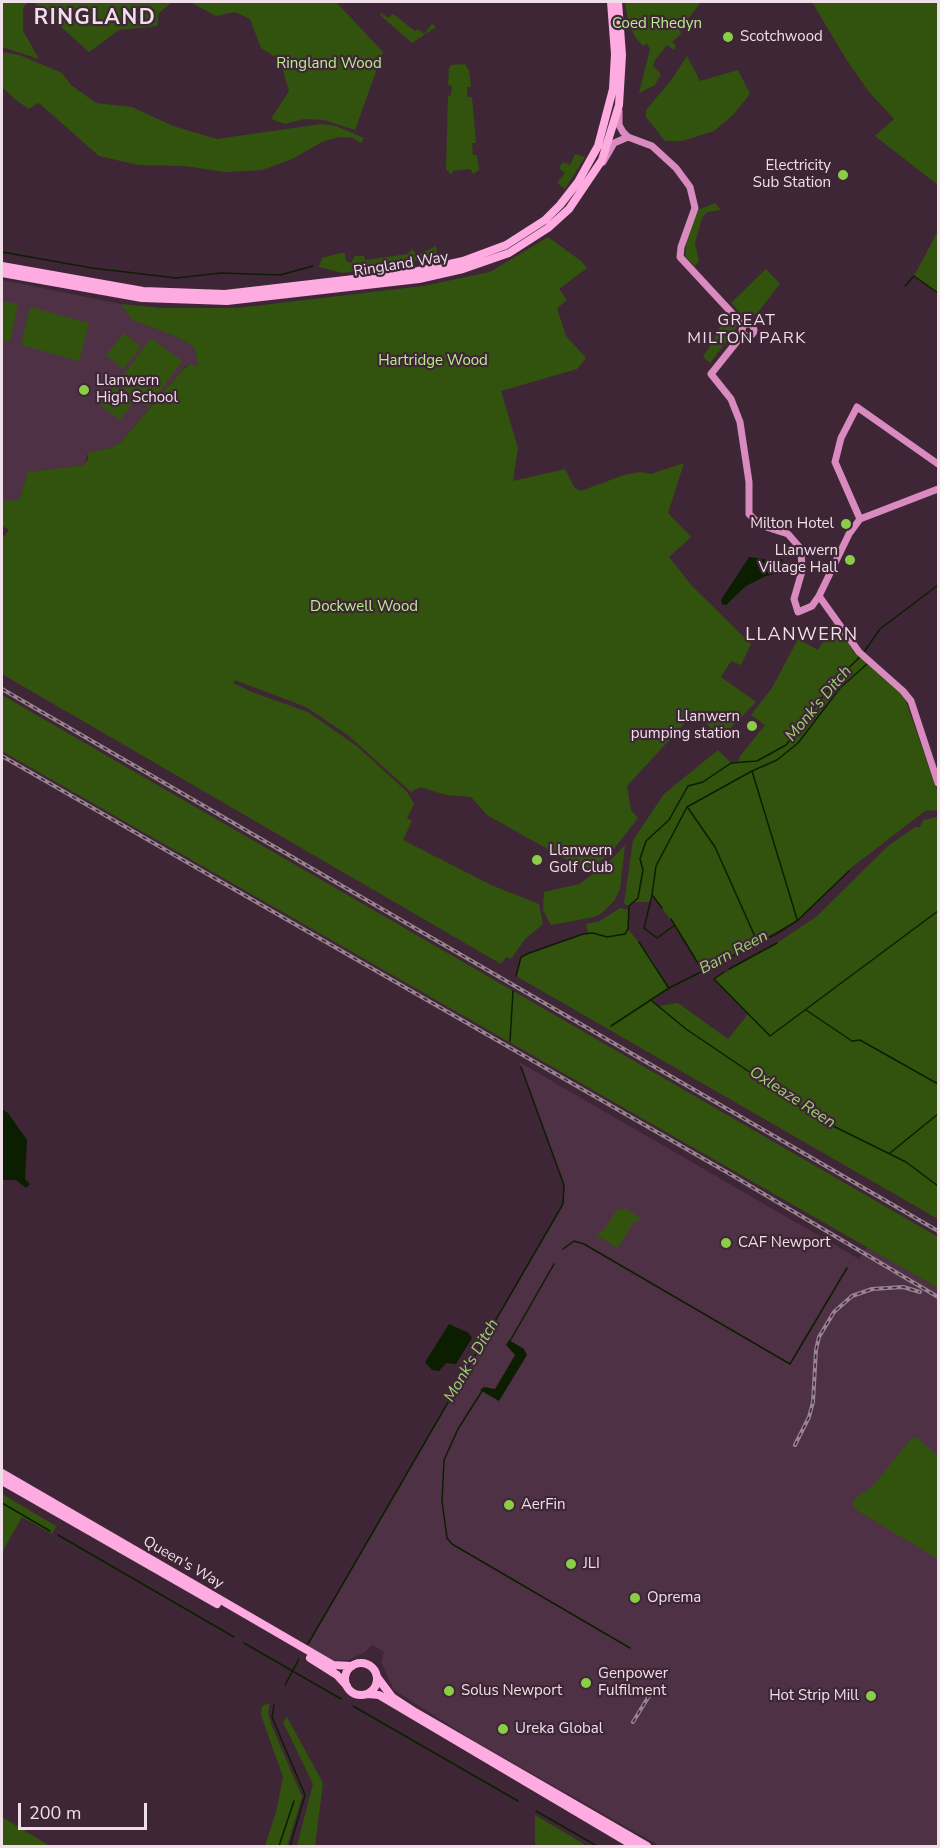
<!DOCTYPE html>
<html>
<head>
<meta charset="utf-8">
<style>
	body { margin:0 }
	#map { position:relative; width:940px; height:1848px; overflow:hidden; background:#3f2636; font-family:"Nunito Sans",sans-serif }
	canvas { display:block }
	.frame { position:absolute; inset:0; border:3px solid #f0dfe9; pointer-events:none }
	.scale { position:absolute; left:18px; top:1803px; width:129px; height:27px; box-sizing:border-box; border:3px solid #f0dfe9; border-top:0; padding-left:8px; font-size:18px; line-height:21px; white-space:nowrap; color:#f0dfe9; -webkit-text-stroke:4px #3f2636; paint-order:stroke }
</style>
</head>
<body>
<div id="map">
<canvas width="940" height="1848"></canvas>
<div class="frame"></div>
<div class="scale">200 m</div>
</div>
<script>
const c = document.querySelector('canvas').getContext('2d');
c.lineJoin = 'round';
function fill(path, color) {
  c.fillStyle = color;
  c.fill(path, 'evenodd');
}
function toPath(rows) {
  const path = new Path2D();
  for (const r of rows) {
    if (r.length === 3) {
      path.moveTo(r[0] + r[2], r[1]);
      path.arc(r[0], r[1], r[2], 0, 2 * Math.PI);
      continue;
    }
    path.moveTo(r[0], r[1]);
    for (let i = 2; i < r.length; i += 2) path.lineTo(r[i], r[i + 1]);
  }
  return path;
}
function trace(path, color, width, dash) {
  c.strokeStyle = color;
  c.lineWidth = width;
  c.lineCap = dash ? 'butt' : 'round';
  c.setLineDash(dash || []);
  c.stroke(path);
}
function label(font, color, halo, rows, align = 'center') {
  c.font = font + ' "Nunito Sans",sans-serif';
  c.lineWidth = 4.5;
  c.setLineDash([]);
  c.textBaseline = 'middle';
  c.strokeStyle = halo;
  c.fillStyle = color;
  for (const [text, x, y, turn = 0] of rows) {
    c.save();
    c.translate(x, y);
    c.rotate((+turn || 0) * Math.PI / 180);
    c.textAlign = isNaN(turn) ? turn : align;
    if (halo) c.strokeText(text, 0, 0);
    c.fillText(text, 0, 0);
    c.restore();
  }
}
const built = toPath([
	[2,280,121,304,132,320,177,337,194,347,198,367,190,364,185,366,121,442,110,448,88,453,84,465,28,472,19,500,14,502,2,501],
	[519,1062,859,1259,867,1247,938,1288,938,1846,660,1846,473,1740,394,1690,381,1662,384,1652,372,1645,365,1652,348,1660,334,1660,307,1646,563,1204,564,1185]
]);
const green = toPath([
	[2,2,28,2,23,8,23,31,39,59,2,47],
	[33,2,172,2,159,13,157,26,119,30,89,52],
	[190,2,336,2,383,52,355,130,324,120,304,119,285,124,271,119,289,91,280,60,261,48,250,19,235,12,216,16],
	[625,2,701,2,680,29,681,34,672,42,676,45,674,50,667,45,655,60,653,66,661,74,655,85,639,93,650,49,647,44,643,46,635,37,628,22],
	[812,2,938,2,938,185,875,136,894,119,869,92,846,59],
	[382,13,388,18,393,14,415,31,417,29,424,34,432,24,436,27,412,43,380,15],
	[2,52,19,55,62,73,71,85,96,103,132,107,173,126,217,139,321,124,336,126,364,138,361,143,353,138,340,137,324,141,292,159,262,170,225,172,185,166,138,165,99,156,40,104,37,103,29,109,16,100,2,87],
	[687,56,700,81,738,70,750,94,733,115,714,131,682,141,665,141,646,117,646,110,672,79],
	[465,64,469,71,471,87,467,87,467,97,472,97,476,143,472,143,473,155,477,155,479,170,473,174,470,169,453,171,451,175,446,169,448,96,451,95,452,86,448,85,449,68,451,65],
	[575,154,585,157,565,189,557,183,565,173,559,168,563,162,570,165],
	[715,203,721,210,707,212,702,218,695,243,699,261,695,266,685,257,687,238,698,210],
	[938,231,938,293,914,276],
	[548,237,581,261,587,268,559,289,567,300,557,308,566,336,586,358,577,369,501,391,518,448,513,481,565,469,574,487,581,491,624,475,640,472,651,474,684,463,668,513,691,537,669,557,692,586,751,644,741,665,731,661,721,677,756,702,719,740,697,710,627,786,631,810,638,818,609,855,583,872,576,865,487,815,471,797,446,795,420,787,411,792,349,736,306,707,235,680,233,683,252,692,308,712,358,747,407,792,414,804,407,818,412,821,403,840,491,885,539,904,543,924,525,939,511,959,506,957,501,964,2,674,2,539,9,530,2,526,2,501,19,500,28,472,84,465,88,459,88,453,110,448,121,442,183,369,190,364,198,366,194,347,177,337,132,320,121,304,163,308,237,308,423,286,490,272],
	[436,246,437,256,432,258,343,273,319,267,322,258,340,253,345,253,346,261,351,263,355,256,364,256,365,260,408,254,412,249,417,255],
	[766,269,780,284,758,312,747,320,731,303],
	[2,301,18,304,10,342,2,340],
	[30,307,89,323,79,361,21,345],
	[731,317,737,325,735,330,710,363,703,357,715,338,714,333],
	[124,333,141,347,123,369,106,355],
	[151,338,182,361,148,407,117,384],
	[114,386,134,401,120,420,100,405],
	[834,621,853,651,904,696,938,793,938,810,925,811,852,867,798,920,702,971,685,940,653,896,651,902,634,902,629,906,624,904,633,840,664,794,718,750,731,763,738,762,740,756,765,725,751,715,772,688,798,639,818,650],
	[2,695,938,1237,938,1288,2,751],
	[938,817,938,1219,516,976,521,957,588,933,586,924,600,921,620,908,628,910,628,929,651,958,669,988,652,1001,659,1006,678,1003,728,1039,748,1014,714,979,777,943,817,916,888,846,915,827,920,827,923,820],
	[625,845,620,889,614,901,602,913,594,917,551,925,543,910,544,892,579,884,606,865],
	[624,1208,640,1218,638,1222,634,1221,618,1248,596,1235,604,1230,617,1210],
	[912,1438,917,1438,938,1456,938,1559,858,1511,853,1505,854,1499,872,1487],
	[2,1494,56,1526,52,1534,22,1517,2,1552],
	[270,1703,268,1712,271,1724,302,1797,287,1846,265,1846,276,1812,283,1777,261,1715,262,1706],
	[287,1717,323,1783,315,1846,297,1846,313,1784,283,1722],
	[535,1815,587,1846,535,1846],
	[2,1817,20,1828,50,1846,2,1846]
]);
const water = toPath([
	[749,557,770,560,782,559,785,567,780,573,766,576,746,586,726,605,722,604,721,600],
	[2,1109,8,1113,27,1140,25,1179,30,1184,26,1188,16,1180,2,1180],
	[449,1324,469,1333,472,1338,456,1364,446,1363,439,1371,432,1370,425,1362],
	[509,1340,524,1349,527,1355,499,1401,480,1390,484,1387,495,1389,515,1355,506,1345]
]);
const stream = toPath([
	[2,252,92,268,176,278,221,273,280,275,313,266],
	[905,286,914,276,938,293],
	[864,652,880,629,938,585],
	[752,771,797,919],
	[688,808,715,847,757,941],
	[653,896,662,908],
	[671,919,702,970],
	[675,925,657,938,644,928,652,895,656,866,687,807,752,771,777,760,798,743,840,688,867,664],
	[639,942,668,987],
	[729,969,777,943],
	[724,972,714,979,770,1036,938,911],
	[516,976,521,957,529,953,583,934,593,933,607,937,625,934,628,929,629,906,638,898,643,870,640,859,646,841,669,820,688,786,703,782,731,763,757,761,786,745,834,682,861,656],
	[652,1001,686,1029,819,1119,906,1162,938,1186],
	[806,1010,852,1041,860,1040,938,1084],
	[611,1026,669,988,776,934,798,920,849,871],
	[510,1041,513,991],
	[890,1153,938,1114],
	[563,1249,574,1241,584,1244,790,1364,847,1268],
	[510,1341,554,1264],
	[482,1391,458,1429,444,1460,442,1501,447,1538,452,1544,630,1648],
	[2,1503,50,1531],
	[58,1535,234,1637],
	[244,1643,341,1699],
	[308,1644,563,1204,564,1185,521,1067],
	[285,1685,299,1659],
	[274,1705,272,1717,305,1795,290,1846],
	[353,1706,518,1801],
	[536,1811,597,1846],
	[279,1846,294,1801]
]);
const secondary = toPath([
	[619,111,619,125,623,132,628,137,652,146,676,168,690,187,695,208,681,247,680,257,743,325],
	[603,162,614,143,628,137],
	[748,330,6],
	[743,334,711,374,731,399,740,422,749,482,749,514,760,525,788,534,801,549,802,571,794,599,798,612,812,606,819,596,849,534,860,519],
	[860,519,835,462,841,438,857,407,938,464],
	[860,519,938,489],
	[819,596,859,652,903,691,911,701,938,783]
]);
const primary = toPath([
	[2,266,143,291,225,294,414,272,463,261,506,245,545,220,560,205,578,182,598,146,613,89,615,54,611,2],
	[2,273,142,298,227,301,419,279,463,269,509,253,548,228,569,209,602,160,619,105,622,55,618,2],
	[2,1473,333,1665,352,1666],
	[2,1481,217,1604],
	[310,1658,337,1675,347,1686],
	[361,1679,16],
	[377,1677,392,1697,415,1712,647,1846],
	[368,1694,379,1695,634,1846]
]);
const rail = toPath([
	[2,689,938,1231],
	[2,756,730,1174,938,1297],
	[795,1445,809,1417,813,1402,816,1350,819,1337,834,1312,852,1296,872,1289,903,1287,920,1292],
	[633,1722,649,1696]
]);
const markers = [
	[728,37,6,"#8ace47"],
	[843,175,6,"#8ace47"],
	[84,390,6,"#8ace47"],
	[846,524,6,"#8ace47"],
	[850,560,6,"#8ace47"],
	[752,726,6,"#8ace47"],
	[537,860,6,"#8ace47"],
	[726,1243,6,"#8ace47"],
	[509,1505,6,"#8ace47"],
	[571,1564,6,"#8ace47"],
	[635,1598,6,"#8ace47"],
	[586,1683,6,"#8ace47"],
	[449,1691,6,"#8ace47"],
	[871,1696,6,"#8ace47"],
	[503,1729,6,"#8ace47"]
];
const parkNames = [
	["Coed Rhedyn",657,24],
	["Ringland Wood",329,64],
	["Hartridge Wood",433,361],
	["Dockwell Wood",364,607]
];
const poiNames = [
	["Scotchwood",740,37],
	["Electricity",831,166,"right"],
	["Sub Station",831,183,"right"],
	["Llanwern",96,381],
	["High School",96,398],
	["Milton Hotel",834,524,"right"],
	["Llanwern",838,551,"right"],
	["Village Hall",838,568,"right"],
	["Llanwern",740,717,"right"],
	["pumping station",740,734,"right"],
	["Llanwern",549,851],
	["Golf Club",549,868],
	["CAF Newport",738,1243],
	["AerFin",521,1505],
	["JLI",583,1564],
	["Oprema",647,1598],
	["Genpower",598,1674],
	["Fulfilment",598,1691],
	["Solus Newport",461,1691],
	["Hot Strip Mill",859,1696,"right"],
	["Ureka Global",515,1729]
];
const streetNames = [
	["Ringland Way",401,265,-9],
	["Queen's Way",183,1563,30]
];
const neighbourhoodNames = [
	["GREAT",747,321],
	["MILTON PARK",747,339]
];
const waterNames = [
	["Monk's Ditch",819,704,-50],
	["Barn Reen",734,953,-28],
	["Oxleaze Reen",792,1098,33],
	["Monk's Ditch",472,1361,-60]
];
const quarterNames = [
	["LLANWERN",802,636]
];
const districtNames = [
	["RINGLAND",95,19]
];
fill(built, '#4f3145');
fill(green, '#32530d');
fill(water, '#0c1e00');
trace(stream, '#0c1e00', 1.5);
trace(secondary, '#d98abe', 7);
trace(primary, '#fdabe1', 8);
trace(rail, '#988390', 4);
trace(rail, '#3f2636', 1.5, [4.5]);
for (const [x, y, r, color] of markers) {
  const dot = new Path2D();
  dot.arc(x, y, r, 0, 2 * Math.PI);
  c.fillStyle = color;
  c.fill(dot);
  trace(dot, '#3f2636', 2);
}
label('15px', '#b8ef8b', '#3f2636', parkNames);
label('15px', '#f0dfe9', '#3f2636', poiNames, 'left');
label('15px', '#f0dfe9', '#3f2636', streetNames);
c.letterSpacing = '1.5px';
label('16px', '#f0dfe9', '#3f2636', neighbourhoodNames);
c.letterSpacing = '0px';
label('italic 16px', '#9dd370', '#3f2636', waterNames);
c.letterSpacing = '1.5px';
label('18px', '#f0dfe9', '#3f2636', quarterNames);
c.letterSpacing = '0px';
c.letterSpacing = '1.5px';
label('bold 21px', '#f0dfe9', '#3f2636', districtNames);
c.letterSpacing = '0px';
</script>
</body>
</html>
